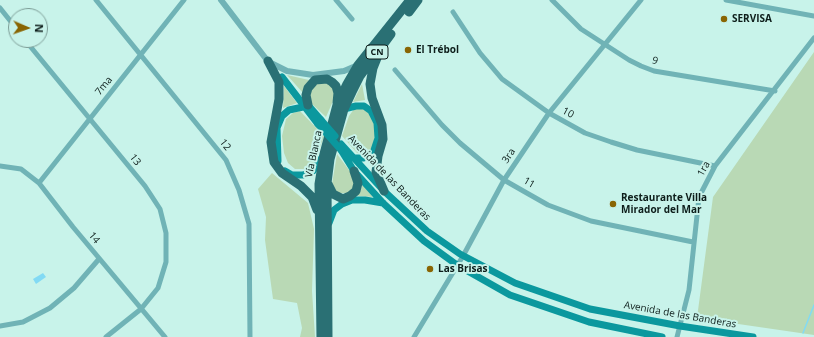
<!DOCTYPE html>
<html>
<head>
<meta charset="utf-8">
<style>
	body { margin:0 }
	#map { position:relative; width:814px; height:337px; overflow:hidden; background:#c8f3ea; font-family:"Open Sans",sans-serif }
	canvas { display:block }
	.north { position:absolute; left:8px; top:8px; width:40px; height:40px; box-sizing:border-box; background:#c8f3ea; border:1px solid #7d9d97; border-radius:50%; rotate:92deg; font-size:11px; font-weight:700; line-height:16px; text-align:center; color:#0d1d1a }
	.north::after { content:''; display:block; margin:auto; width:14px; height:18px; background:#896503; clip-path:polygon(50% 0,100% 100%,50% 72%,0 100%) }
</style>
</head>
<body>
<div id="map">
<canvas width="814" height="337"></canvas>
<div class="north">N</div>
</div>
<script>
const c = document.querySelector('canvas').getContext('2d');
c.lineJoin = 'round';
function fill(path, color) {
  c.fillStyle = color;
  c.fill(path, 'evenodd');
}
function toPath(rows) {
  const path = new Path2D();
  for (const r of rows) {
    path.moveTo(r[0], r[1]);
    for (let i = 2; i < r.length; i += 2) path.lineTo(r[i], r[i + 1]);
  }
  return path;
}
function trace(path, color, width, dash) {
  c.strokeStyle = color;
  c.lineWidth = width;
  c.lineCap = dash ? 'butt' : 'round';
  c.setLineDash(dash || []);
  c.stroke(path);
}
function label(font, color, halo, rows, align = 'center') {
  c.font = font + ' "Open Sans",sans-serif';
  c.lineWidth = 4;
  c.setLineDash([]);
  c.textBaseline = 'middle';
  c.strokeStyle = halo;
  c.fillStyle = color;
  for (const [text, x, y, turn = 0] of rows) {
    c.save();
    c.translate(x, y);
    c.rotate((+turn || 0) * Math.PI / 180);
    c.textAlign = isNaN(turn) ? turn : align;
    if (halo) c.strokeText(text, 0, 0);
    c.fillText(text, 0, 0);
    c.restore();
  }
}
const green = toPath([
	[814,52,814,335,697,318,713,197],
	[287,75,309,80,303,93],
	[321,81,333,86,335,92,333,101,326,117,311,103,310,96,311,90,315,84],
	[362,84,365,100,353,102],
	[284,86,297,103,283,108],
	[361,108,369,113,374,122,375,135,373,146,369,153,364,154,357,153,342,136,349,116,354,109],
	[300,111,324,136,316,160,310,167,304,169,295,169,288,163,284,153,282,136,286,119,293,113],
	[337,154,352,174,355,181,353,188,349,193,337,193,332,184],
	[272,173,308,203,314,229,312,291,315,337,300,337,302,328,297,303,273,299,265,240,266,217,258,189],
	[362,184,373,197,357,196,361,190]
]);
const water = toPath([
	[43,273,46,277,36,284,33,279]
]);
const stream = toPath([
	[803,333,814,305]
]);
const minor = toPath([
	[96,0,226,160,239,190,249,224,250,337],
	[336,0,352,19],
	[552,0,581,29,629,60,641,66,654,71,775,91],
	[726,0,814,16],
	[0,8,16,28],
	[453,12,480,53,502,79,549,113,585,133,611,142,637,150,715,166],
	[25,40,145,186,160,209,166,233,166,262,158,288,141,309,106,337],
	[395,70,442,125,460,143,504,180,525,192,548,205,591,221,693,242],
	[0,166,21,169,39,183,73,227,165,337],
	[39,183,184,0],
	[0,326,23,322,50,308,74,288,99,259],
	[414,337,463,256,504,180,549,113,641,0],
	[677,337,689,290,699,197,715,166,814,38]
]);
const tertiary = toPath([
	[221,0,270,64],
	[269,62,287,71,313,75,344,71,358,65]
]);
const secondary = toPath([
	[282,77,318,124],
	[308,105,321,120],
	[344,109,356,106,364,106,371,111,377,123,378,138,373,153,364,158,355,158],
	[341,144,384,191,427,231,460,254,515,283,590,309,680,326,753,337],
	[341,150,354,171,383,203,424,241,457,265,510,295,589,322,662,337],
	[278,161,277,128,282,116,289,110,303,107],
	[285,171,292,175,303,175,313,171,323,156],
	[329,223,334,210,342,204,352,200,365,200,383,203]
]);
const trunk = toPath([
	[409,12,418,0],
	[377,58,373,68,370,84,372,98,382,125,383,139,378,156,376,172,384,191],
	[268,61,279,82,279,99,271,142,274,162,282,173,301,186,312,197,317,210],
	[308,105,306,95,308,88,315,80,327,79,332,82,336,86,338,93,337,103],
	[328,184,333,194,343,199,350,196,356,191,358,183,354,171],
	[321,337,319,184,324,154,337,105,347,84,358,65,410,0],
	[328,337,327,183,330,159,344,109,352,92,360,76,391,34]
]);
const secondaryBridge = toPath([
	[321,120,335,136],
	[318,124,341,150]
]);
const markers = [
	[724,19,4,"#896503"],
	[408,50,4,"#896503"],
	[613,204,4,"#896503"],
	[430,269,4,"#896503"]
];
const shields = [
	[377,52,22]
];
const shieldNames = [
	["CN",377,52]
];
const poiNames = [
	["SERVISA",732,19],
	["El Trébol",416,50],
	["Restaurante Villa",621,198],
	["Mirador del Mar",621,210],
	["Las Brisas",438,269]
];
const streetNames = [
	["9",655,61,15],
	["7ma",104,86,-51],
	["10",568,113,28],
	["12",225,145,51],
	["Vía Blanca",314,154,-78],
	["3ra",509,156,-56],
	["13",135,160,51],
	["1ra",704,169,-61],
	["Avenida de las Banderas",389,178,46],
	["11",529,183,30],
	["14",94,238,50],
	["Avenida de las Banderas",680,315,10]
];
fill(green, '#b9d9b5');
fill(water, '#82daf4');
trace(stream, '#82daf4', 1.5);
trace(minor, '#70b3b6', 5);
trace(tertiary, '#70b3b6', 6);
trace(secondary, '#0b989e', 7);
trace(trunk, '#2a7074', 9);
trace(secondaryBridge, '#0b989e', 7);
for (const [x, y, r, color] of markers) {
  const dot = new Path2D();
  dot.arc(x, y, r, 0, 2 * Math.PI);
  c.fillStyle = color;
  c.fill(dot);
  trace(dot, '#c8f3ea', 1.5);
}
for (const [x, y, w] of shields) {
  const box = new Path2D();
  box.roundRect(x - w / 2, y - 7, w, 14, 3);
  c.fillStyle = '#c8f3ea';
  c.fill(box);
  trace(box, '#0d1d1a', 1);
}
label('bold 9px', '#0d1d1a', null, shieldNames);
label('bold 10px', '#0d1d1a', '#c8f3ea', poiNames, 'left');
label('10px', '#0d1d1a', '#c8f3ea', streetNames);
</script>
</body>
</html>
